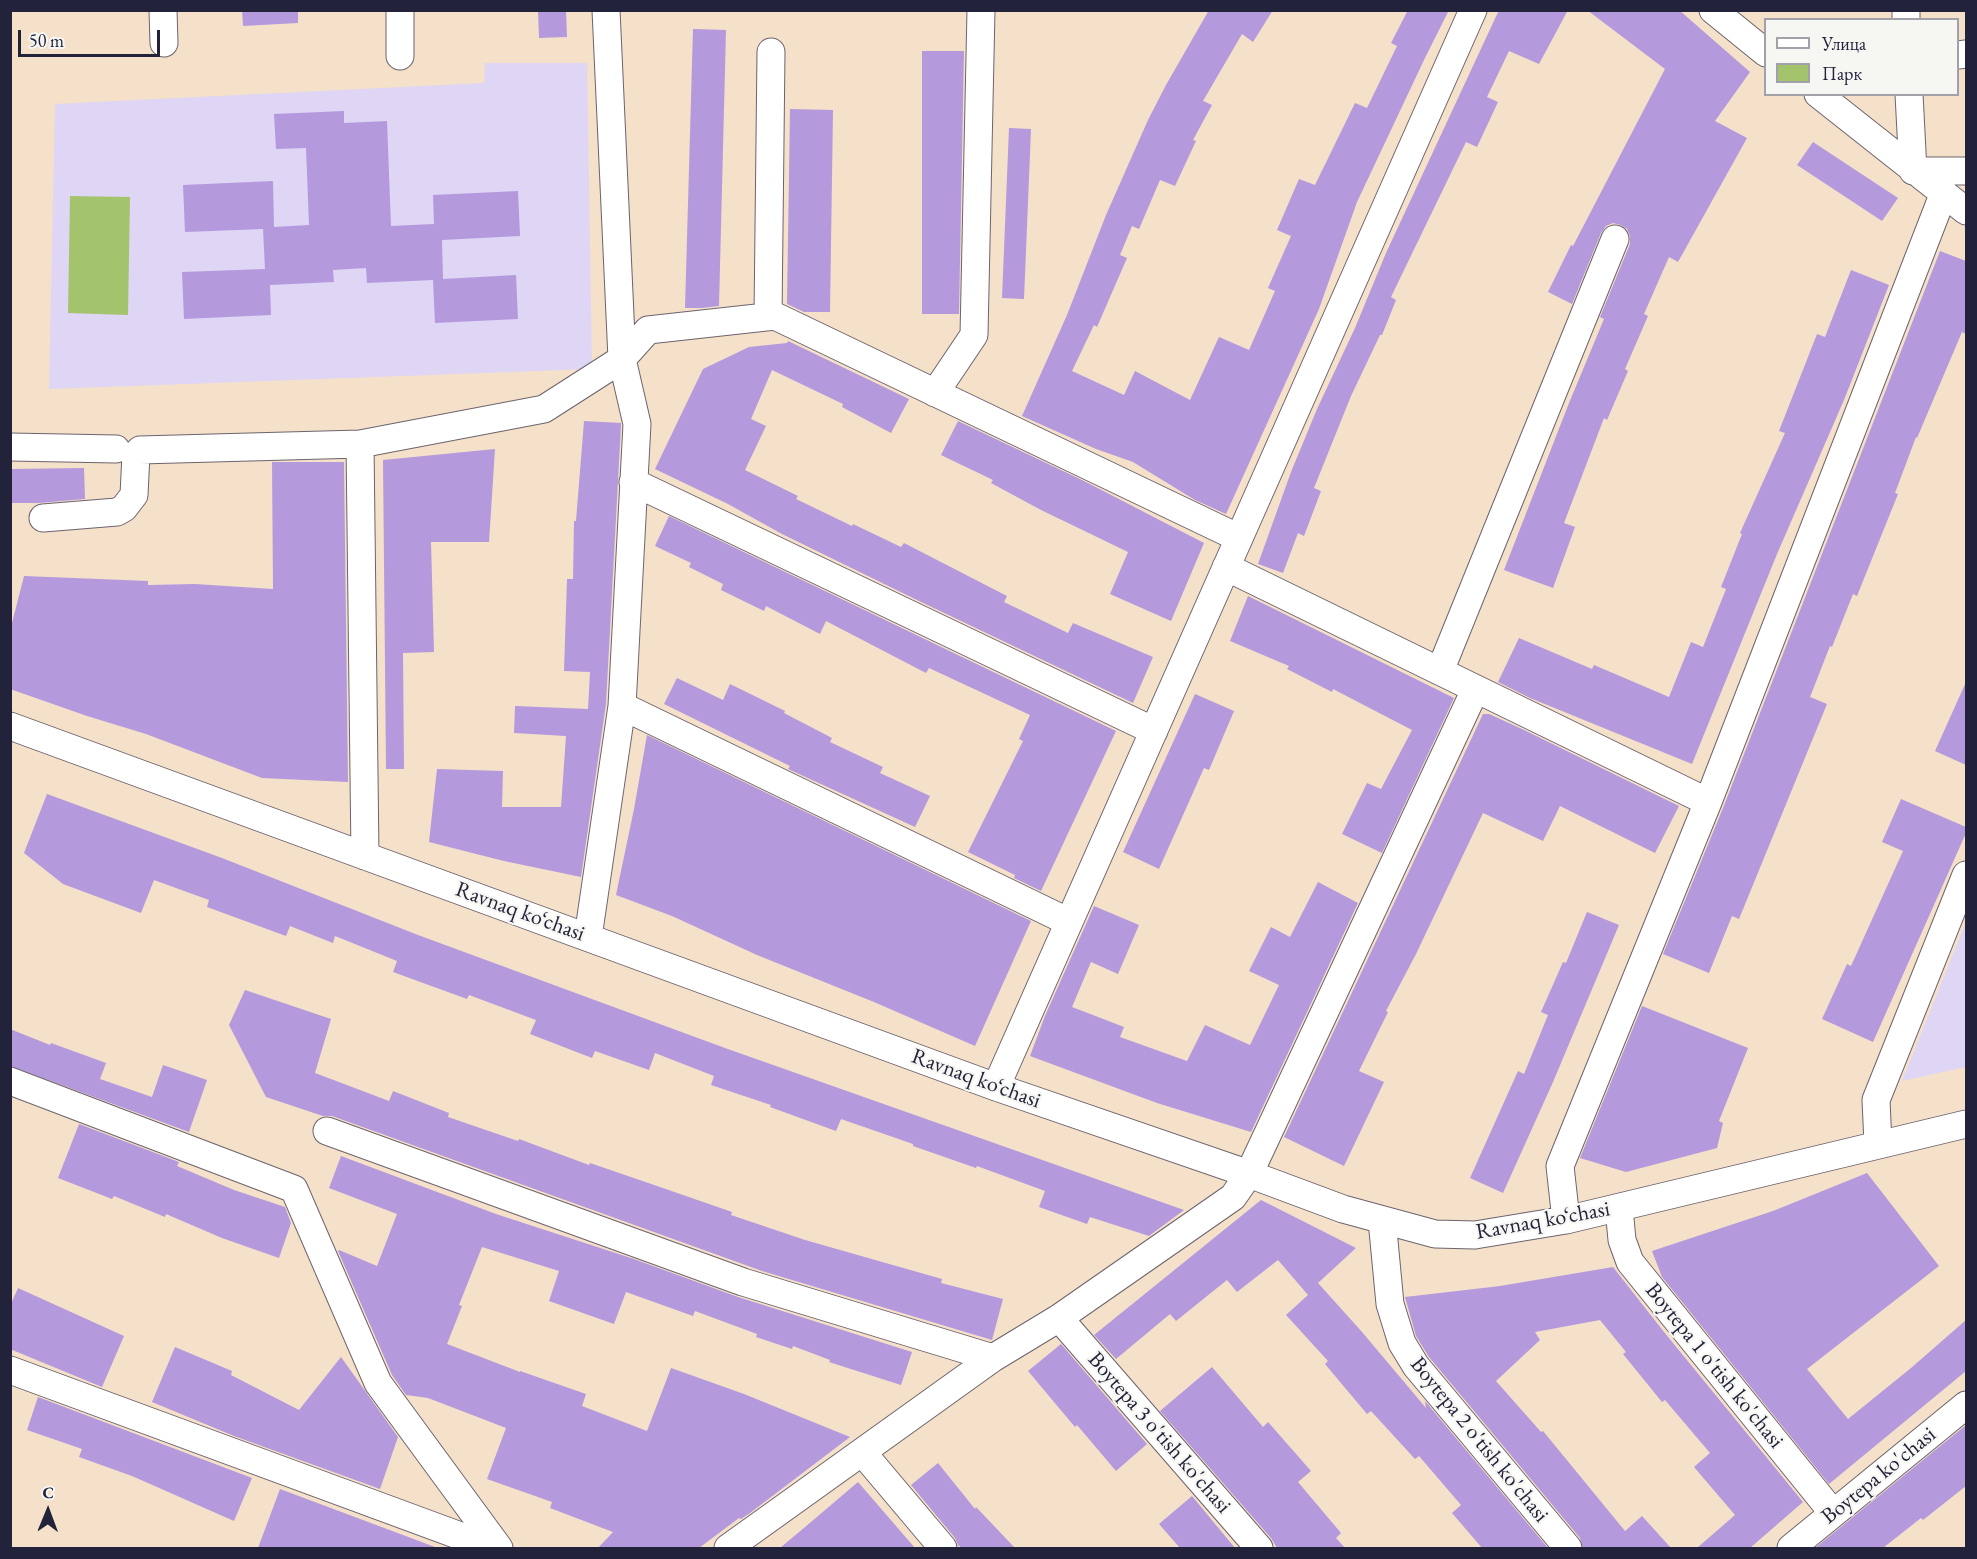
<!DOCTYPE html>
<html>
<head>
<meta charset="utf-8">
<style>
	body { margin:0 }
	#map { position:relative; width:1977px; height:1559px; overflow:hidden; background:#f5e0c9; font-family:"EB Garamond",serif }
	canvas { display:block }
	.frame { position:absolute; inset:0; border:12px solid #22223b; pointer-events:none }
	.legend { position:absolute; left:1764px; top:18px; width:195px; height:78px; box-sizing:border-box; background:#f6f6f2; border:2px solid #a1a1a9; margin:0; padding:8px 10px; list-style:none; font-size:18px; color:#22223b }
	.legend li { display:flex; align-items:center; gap:12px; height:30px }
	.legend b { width:30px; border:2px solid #a1a1a9 }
	.north { position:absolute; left:18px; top:1481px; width:60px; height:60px; -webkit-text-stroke:4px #f6f6f2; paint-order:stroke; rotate:1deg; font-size:16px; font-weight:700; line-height:24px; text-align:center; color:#22223b }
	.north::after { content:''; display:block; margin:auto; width:21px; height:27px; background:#22223b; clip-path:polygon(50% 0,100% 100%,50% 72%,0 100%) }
	.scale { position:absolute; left:18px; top:30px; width:142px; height:27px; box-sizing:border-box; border:3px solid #22223b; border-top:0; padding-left:8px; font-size:18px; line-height:21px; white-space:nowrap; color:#22223b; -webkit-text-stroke:4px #f6f6f2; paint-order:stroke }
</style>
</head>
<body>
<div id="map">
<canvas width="1977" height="1559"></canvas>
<div class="frame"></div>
<ul class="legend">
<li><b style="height:8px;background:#fff"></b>Улица</li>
<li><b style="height:16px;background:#a3c46c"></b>Парк</li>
</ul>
<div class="north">С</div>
<div class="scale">50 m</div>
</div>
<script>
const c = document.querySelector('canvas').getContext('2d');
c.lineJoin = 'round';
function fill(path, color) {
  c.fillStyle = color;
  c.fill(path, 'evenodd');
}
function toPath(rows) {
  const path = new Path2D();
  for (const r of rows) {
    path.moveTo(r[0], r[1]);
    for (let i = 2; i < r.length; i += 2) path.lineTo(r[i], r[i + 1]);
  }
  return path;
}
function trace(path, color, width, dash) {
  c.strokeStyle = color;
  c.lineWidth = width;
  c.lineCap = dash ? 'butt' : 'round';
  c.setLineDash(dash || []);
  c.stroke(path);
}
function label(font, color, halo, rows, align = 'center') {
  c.font = font + ' "EB Garamond",serif';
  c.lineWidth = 4.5;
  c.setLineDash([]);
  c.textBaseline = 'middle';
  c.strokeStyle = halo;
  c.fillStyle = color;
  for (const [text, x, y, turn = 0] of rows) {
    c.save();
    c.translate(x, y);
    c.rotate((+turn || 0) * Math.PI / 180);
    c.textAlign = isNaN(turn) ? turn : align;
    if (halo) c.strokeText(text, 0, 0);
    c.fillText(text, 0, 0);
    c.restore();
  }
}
const built = toPath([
	[485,63,587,63,592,369,49,389,55,104,484,83],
	[1966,922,1966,1067,1902,1081]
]);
const green = toPath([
	[70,196,130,197,128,315,68,313]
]);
const building = toPath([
	[242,10,298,10,298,23,243,26],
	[538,10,566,10,567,37,539,38],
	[1209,10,1273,10,1253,42,1242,34,1203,101,1212,105,1193,140,1196,141,1175,186,1160,180,1139,229,1132,226,1120,255,1127,258,1097,327,1094,325,1072,371,1124,395,1135,371,1190,400,1219,337,1249,350,1275,291,1268,288,1291,236,1277,230,1299,179,1315,185,1355,103,1367,108,1397,46,1391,43,1408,10,1449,10,1424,60,1357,202,1319,309,1226,514,1195,500,1133,462,1096,449,1022,416,1067,315,1106,215,1148,120,1166,85],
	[1499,10,1568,10,1539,64,1509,51,1487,97,1498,102,1477,147,1466,142,1391,297,1396,300,1382,335,1380,335,1351,396,1314,488,1321,491,1304,536,1298,533,1283,573,1258,564,1291,472,1317,409,1355,328,1386,253],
	[1587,10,1679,10,1750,72,1715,121,1747,138,1678,262,1669,257,1644,314,1648,316,1625,369,1628,371,1607,420,1604,418,1564,523,1575,527,1553,588,1504,570,1569,403,1604,319,1600,317,1630,244,1630,236,1627,229,1621,225,1613,223,1606,226,1601,233,1572,304,1548,292,1571,245,1573,246,1665,69],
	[693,29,726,30,719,306,702,308,685,308],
	[922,51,964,51,959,314,922,314],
	[790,109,833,110,830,312,804,312,787,304],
	[344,111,344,123,387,121,391,226,434,224,433,195,518,191,520,236,442,240,443,279,516,275,518,319,435,323,433,280,367,283,366,268,333,270,334,282,270,285,271,315,184,319,182,272,265,269,263,229,185,232,183,185,273,181,274,227,309,225,306,148,276,149,274,114],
	[1009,128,1031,129,1024,299,1002,298],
	[1813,142,1898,198,1882,221,1797,165],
	[1940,251,1966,261,1966,334,1962,332,1917,438,1916,437,1895,493,1898,494,1857,596,1853,594,1832,647,1830,646,1810,697,1827,704,1739,919,1732,916,1709,973,1663,954,1723,808],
	[1851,270,1889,285,1844,400,1777,554,1692,764,1530,698,1498,682,1519,638,1592,669,1594,665,1669,697,1691,642,1703,647,1726,589,1721,587,1742,534,1740,533,1785,433,1779,431,1817,334,1825,337],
	[788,341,909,399,891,433,842,407,843,404,772,370,751,419,766,426,745,470,798,496,796,499,852,526,853,524,901,547,904,543,1007,596,1004,602,1068,633,1073,623,1153,657,1133,703,917,600,782,534,728,504,655,469,703,369,749,347,787,343],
	[584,421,621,423,621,425,606,704,581,877,504,861,429,842,437,769,503,771,502,807,561,807,566,736,514,733,515,706,588,709,590,672,564,671,567,579,573,579,574,521,576,521],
	[958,421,1084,481,1204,543,1171,621,1110,594,1128,552,1041,510,991,483,993,480,941,455],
	[495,449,489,542,431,542,434,652,403,653,404,769,386,769,383,460],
	[272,462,344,462,348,782,262,778,146,734,87,716,10,689,10,631,24,576,148,581,148,585,195,584,273,589],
	[84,468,85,499,39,503,10,503,10,469],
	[669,516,1116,731,1041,891,1014,878,1015,875,968,852,1023,741,1019,739,1030,715,929,668,926,673,826,621,820,634,766,606,764,611,721,590,723,584,689,567,691,563,655,546],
	[1248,596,1454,698,1382,853,1342,834,1367,783,1381,789,1412,730,1333,689,1332,692,1287,669,1289,666,1230,641],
	[677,678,723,700,730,684,785,711,784,713,832,738,830,742,883,767,880,773,930,796,915,827,788,769,790,766,664,704],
	[1966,682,1966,765,1935,751],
	[1195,694,1234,711,1209,770,1204,768,1159,869,1123,852],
	[1483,714,1489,714,1522,729,1679,806,1655,853,1560,806,1543,841,1483,813,1416,954,1386,1011,1388,1012,1359,1071,1384,1082,1344,1166,1284,1137],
	[647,735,1031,921,975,1046,874,1002,757,955,672,916,616,895,634,809],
	[47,794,222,858,418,935,725,1048,1184,1210,1149,1236,1090,1217,1087,1224,1039,1207,1045,1191,977,1166,976,1168,913,1146,913,1144,841,1119,836,1131,770,1107,771,1105,711,1085,714,1076,655,1053,649,1070,595,1051,592,1058,530,1034,536,1020,469,995,467,999,393,972,397,961,335,936,333,943,290,926,286,936,207,907,209,900,154,880,141,913,63,884,24,853],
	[1901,799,1966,827,1966,833,1873,1042,1822,1019,1847,964,1851,966,1903,851,1882,842],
	[1318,882,1358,903,1251,1132,1157,1103,1030,1056,1045,1016,1094,906,1139,925,1118,974,1091,962,1072,1007,1124,1027,1120,1037,1187,1061,1205,1025,1250,1045,1279,985,1249,971,1271,927,1290,937],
	[1587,912,1619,925,1553,1082,1503,1193,1470,1178,1518,1071,1524,1074,1548,1015,1541,1012,1563,962,1566,963],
	[245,990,331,1019,315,1073,389,1101,393,1091,449,1113,448,1117,518,1141,519,1139,589,1165,590,1163,660,1187,732,1212,731,1215,805,1240,942,1279,941,1283,1003,1299,992,1340,762,1271,332,1116,323,1116,266,1097,229,1025],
	[1642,1006,1748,1048,1719,1121,1723,1123,1717,1148,1626,1172,1580,1158],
	[10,1029,50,1045,51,1043,106,1063,100,1079,152,1097,163,1065,207,1080,189,1132,10,1066],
	[79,1124,179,1162,177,1166,234,1190,285,1207,291,1223,279,1258,222,1238,166,1214,165,1217,114,1196,112,1199,58,1178],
	[341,1156,496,1214,634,1259,738,1297,912,1352,901,1385,829,1362,830,1360,793,1346,792,1349,756,1337,757,1334,695,1311,693,1316,626,1292,614,1324,549,1301,559,1271,482,1247,459,1305,462,1306,447,1344,520,1372,520,1371,586,1394,582,1406,647,1431,671,1368,744,1394,850,1437,750,1513,741,1519,739,1518,699,1548,598,1548,613,1532,550,1508,552,1502,487,1479,506,1428,428,1398,406,1395,392,1375,338,1251,339,1250,377,1266,397,1214,329,1188],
	[1867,1173,1939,1266,1807,1369,1848,1419,1911,1368,1966,1320,1966,1371,1829,1484,1662,1277,1652,1251,1773,1211],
	[1261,1200,1356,1248,1318,1283,1362,1332,1426,1408,1425,1401,1548,1548,1482,1548,1452,1513,1461,1505,1419,1456,1415,1459,1371,1411,1367,1414,1325,1364,1328,1361,1286,1315,1308,1295,1278,1260,1237,1292,1227,1280,1176,1321,1170,1314,1116,1359,1094,1335],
	[1613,1267,1664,1332,1803,1502,1750,1548,1697,1548,1735,1515,1694,1467,1710,1453,1665,1400,1662,1402,1623,1354,1626,1352,1600,1320,1535,1332,1540,1340,1496,1381,1541,1432,1543,1431,1625,1531,1642,1516,1671,1548,1583,1548,1580,1538,1429,1357,1416,1336,1405,1297,1500,1286],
	[18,1288,124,1336,102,1387,10,1349,10,1306],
	[1061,1344,1147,1444,1116,1471,1077,1425,1075,1427,1028,1371],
	[175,1347,232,1371,231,1375,299,1410,341,1357,398,1437,380,1489,234,1436,152,1402],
	[1212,1367,1263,1427,1268,1422,1311,1471,1298,1482,1341,1533,1336,1538,1345,1548,1277,1548,1271,1538,1160,1411],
	[38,1397,252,1478,234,1521,132,1476,79,1457,82,1449,27,1430],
	[1966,1425,1966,1486,1923,1520,1921,1518,1883,1548,1815,1548],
	[938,1463,975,1509,976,1507,1015,1548,962,1548,958,1545,955,1538,911,1485],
	[858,1482,915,1548,780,1548,811,1522],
	[280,1489,435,1547,434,1548,258,1548],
	[1192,1496,1235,1548,1180,1548,1159,1524]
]);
const minor = toPath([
	[163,10,164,43],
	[1713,10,1766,53],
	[1906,10,1906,20],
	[1958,55,1966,54],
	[400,56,400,10],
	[1818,94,1966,211],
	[1909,94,1913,171,1966,171],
	[768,317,771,52],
	[935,393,974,335,981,10],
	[360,444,365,856],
	[10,447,116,449],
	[633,482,1154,731],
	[43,518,117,512,124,508,134,495,136,454,140,450,360,444,544,409,622,359,648,330,775,316,1239,538],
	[1226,567,1708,802],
	[1440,671,1615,239],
	[622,706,1069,922],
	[10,726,996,1087,1249,1174,1343,1209,1435,1234,1475,1235,1566,1220,1966,1124],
	[588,937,622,706,637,424,622,359,606,10],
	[10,1081,294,1189,378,1383,499,1548],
	[996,1087,1473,10],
	[327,1131,743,1282,993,1358],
	[1878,1144,1876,1100,1966,875],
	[1619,1208,1622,1240,1630,1262,1833,1513],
	[1382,1220,1390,1304,1402,1343,1416,1366,1568,1548],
	[1566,1220,1560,1166,1708,802,1943,195],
	[1059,1318,1259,1548],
	[10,1370,493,1548],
	[862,1452,943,1548],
	[728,1548,993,1358,1059,1318,1233,1197,1249,1174,1475,690],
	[1791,1548,1966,1405]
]);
const streetNames = [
	["Ravnaq ko‘chasi",520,912,20],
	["Ravnaq ko‘chasi",976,1079,20],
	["Ravnaq ko‘chasi",1543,1221,-10],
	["Boytepa 1 o'tish ko'chasi",1714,1366,51],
	["Boytepa 3 o'tish ko'chasi",1159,1433,49],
	["Boytepa 2 o'tish ko'chasi",1479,1440,51],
	["Boytepa ko'chasi",1879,1476,-39]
];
fill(built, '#dfd5f5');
fill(green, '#a3c46c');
fill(building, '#b499dd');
trace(minor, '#6c646d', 29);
trace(minor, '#fff', 27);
label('22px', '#22223b', '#f6f6f2', streetNames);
</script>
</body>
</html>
